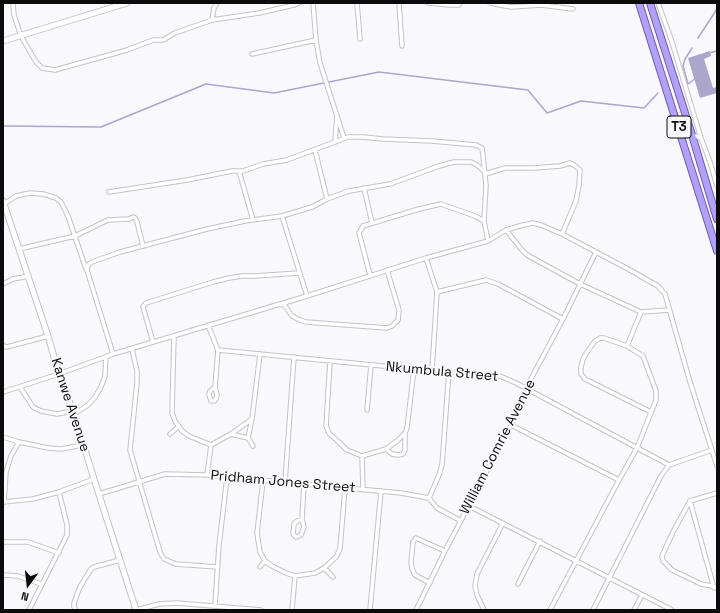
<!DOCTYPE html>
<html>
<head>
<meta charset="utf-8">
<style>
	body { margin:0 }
	#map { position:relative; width:720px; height:613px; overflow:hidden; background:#f9f8fd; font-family:"Space Grotesk",sans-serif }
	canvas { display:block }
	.frame { position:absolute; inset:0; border:4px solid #0b0b0c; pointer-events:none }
	.north { position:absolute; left:8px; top:565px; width:40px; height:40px; -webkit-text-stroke:3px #f9f8fd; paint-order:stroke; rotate:195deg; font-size:11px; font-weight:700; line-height:16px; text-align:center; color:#0b0b0c }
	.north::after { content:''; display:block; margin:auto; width:14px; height:18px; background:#0b0b0c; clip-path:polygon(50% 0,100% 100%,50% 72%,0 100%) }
</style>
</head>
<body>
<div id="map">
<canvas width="720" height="613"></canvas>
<div class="frame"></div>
<div class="north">N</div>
</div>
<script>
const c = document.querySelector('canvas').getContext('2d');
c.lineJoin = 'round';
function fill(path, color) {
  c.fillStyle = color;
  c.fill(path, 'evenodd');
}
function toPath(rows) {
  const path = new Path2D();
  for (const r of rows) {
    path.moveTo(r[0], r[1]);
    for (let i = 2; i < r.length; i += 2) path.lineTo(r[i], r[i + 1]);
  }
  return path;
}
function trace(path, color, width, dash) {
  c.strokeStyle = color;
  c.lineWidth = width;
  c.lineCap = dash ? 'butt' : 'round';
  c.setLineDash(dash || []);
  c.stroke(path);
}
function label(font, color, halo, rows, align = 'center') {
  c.font = font + ' "Space Grotesk",sans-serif';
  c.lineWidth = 4;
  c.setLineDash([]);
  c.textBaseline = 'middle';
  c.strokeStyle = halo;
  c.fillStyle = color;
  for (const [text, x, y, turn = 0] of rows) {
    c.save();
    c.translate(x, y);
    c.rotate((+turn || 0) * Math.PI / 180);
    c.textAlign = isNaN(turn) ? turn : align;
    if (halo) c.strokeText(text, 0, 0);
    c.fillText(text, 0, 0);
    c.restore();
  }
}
const water = toPath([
	[710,51,711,56,704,59,713,88,717,87,717,93,700,98,688,58]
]);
const stream = toPath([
	[698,38,717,9],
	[692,48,685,59,683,66,688,84,696,78],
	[709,53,717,51],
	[3,126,101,127,206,84,274,93,379,72,528,90,547,113,581,101,644,108,658,93]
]);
const minor = toPath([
	[13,3,14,15,21,36,36,62,42,68,55,70,127,50,153,40,163,40,175,33,212,20,259,13,294,5,299,3],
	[313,3,316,40,320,63,344,138],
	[357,3,360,39],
	[399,3,402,46],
	[428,3,450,5,459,5,460,3],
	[490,3,511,7,541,5,573,9],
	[658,3,671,39,701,138],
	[212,20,214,8,217,3],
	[252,54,316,40],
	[692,135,701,138,710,162,717,186],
	[335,142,337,115],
	[315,150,327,199],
	[239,171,253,220],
	[485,174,505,168,534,168,560,166,570,163,574,165,580,170,579,185,576,201,562,234],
	[364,188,372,223],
	[109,192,187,180,232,171,243,171,263,164,287,160,348,137,363,137,383,139,432,141,476,145,482,148,483,155,486,186,484,221,488,241],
	[4,204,16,196,30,193,43,194,56,198,61,202,68,216,86,269],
	[282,216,307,296],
	[506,230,522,250,527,255,580,284,641,312,669,310],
	[19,249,75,236,108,220,129,219,133,217,135,218,137,222,143,246],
	[426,258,437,292,432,370],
	[370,275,359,233,363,226,419,209,441,204,475,216,484,221],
	[3,284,13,279,29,276],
	[437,292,486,280,498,284,563,319],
	[283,303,292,316,300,320,306,322,387,328,392,326,398,320,399,310,387,270],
	[208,325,218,350,215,387,217,395,216,399,214,401,211,401,209,395,210,391,215,387],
	[174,336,172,413,175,421,182,431,189,436,211,445,231,434,252,419],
	[153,342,143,307,146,303,213,282,229,278,242,276,255,276,299,273],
	[3,346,7,347,48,336],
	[627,346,641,312],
	[132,349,137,371,137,383,130,450,160,552,164,559,176,564,218,567],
	[218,350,414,369,500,376,516,383,669,465],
	[113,354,87,270,88,265,92,262,120,252,207,229,245,221,282,216,312,207,327,199,349,191,390,184,439,166,454,162,471,162,477,165,485,172],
	[330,361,326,426,329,433,347,450,362,456,386,449,397,441,405,433,407,428,414,369],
	[20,387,33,407,41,411,57,414,73,411],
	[3,392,59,374,113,354,307,296,426,258,488,241,506,230,523,225,533,223,541,225,562,234,630,270,658,286,665,294,690,382,717,466],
	[367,410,371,365],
	[74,414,88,405,95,397,101,387,105,376,106,357],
	[511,425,619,480],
	[170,434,178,427],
	[231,434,248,438,253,446],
	[3,437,19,442,48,448,61,449,83,445],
	[248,438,252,419,260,354],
	[386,449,392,454,398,455,403,454,405,450,405,433],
	[362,456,363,490],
	[207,475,211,445],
	[263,481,257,533,260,552,265,561,272,566,286,573,295,576,315,573,324,568,336,557,340,549,345,488],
	[285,482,294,357],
	[717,493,690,501,673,532,662,556,663,561,672,570,701,584,717,587],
	[99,494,165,474,207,475,401,493,429,498,437,508,461,521],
	[429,498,439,475,442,465,449,371],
	[690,501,714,588],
	[3,502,33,499,59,492,94,479],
	[4,502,6,472,11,456,19,442],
	[469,506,672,610],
	[302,519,297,521,294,524,293,534,296,537,301,535,304,527,302,519,304,484],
	[3,542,28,542,59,553],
	[260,567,265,561],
	[324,568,333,577],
	[3,575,18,576,41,584],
	[430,583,415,575,412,569,411,562,413,542,416,538,445,551],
	[518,584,540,541],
	[215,606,219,545,227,478],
	[29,610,67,535,67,525,59,492],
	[76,610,74,607,74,603,80,587,91,569,94,567,120,560],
	[136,610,159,604,177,603,261,610],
	[292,610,295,576],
	[370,610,381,491],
	[416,610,445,551,511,425,526,388,563,319,596,252],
	[484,610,477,595,475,586,477,574,503,523],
	[550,610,619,480,637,448,656,400,656,391,643,356,627,346,604,338,600,338,595,341,587,352,583,359,581,367,581,374,585,379,651,412],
	[593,610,661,476,669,465,712,450],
	[634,610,642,595]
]);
const secondary = toPath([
	[3,41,127,3],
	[3,201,48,336,59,374,74,414,94,479,136,610]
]);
const trunk = toPath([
	[639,3,717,251],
	[650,3,692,135,717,219]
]);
const shields = [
	[679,127,24]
];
const shieldNames = [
	["T3",679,127]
];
const streetNames = [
	["Nkumbula Street",442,372,5],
	["Kanwe Avenue",70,405,72],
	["William Comrie Avenue",498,447,-63],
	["Pridham Jones Street",283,482,5]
];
fill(water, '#aba6cc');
trace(stream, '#aba6cc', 1.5);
trace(minor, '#c3c2c7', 5.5);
trace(secondary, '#c3c2c7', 7);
trace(trunk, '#6c5da6', 8);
trace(minor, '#fff', 3.5);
trace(secondary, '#fff', 5);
trace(trunk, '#b3a0fa', 6);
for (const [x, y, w] of shields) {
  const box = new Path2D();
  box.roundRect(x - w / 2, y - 11, w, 22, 3);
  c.fillStyle = '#f9f8fd';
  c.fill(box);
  trace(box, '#0b0b0c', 1);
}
label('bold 13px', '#0b0b0c', null, shieldNames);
label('14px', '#0b0b0c', '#f9f8fd', streetNames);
</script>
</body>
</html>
